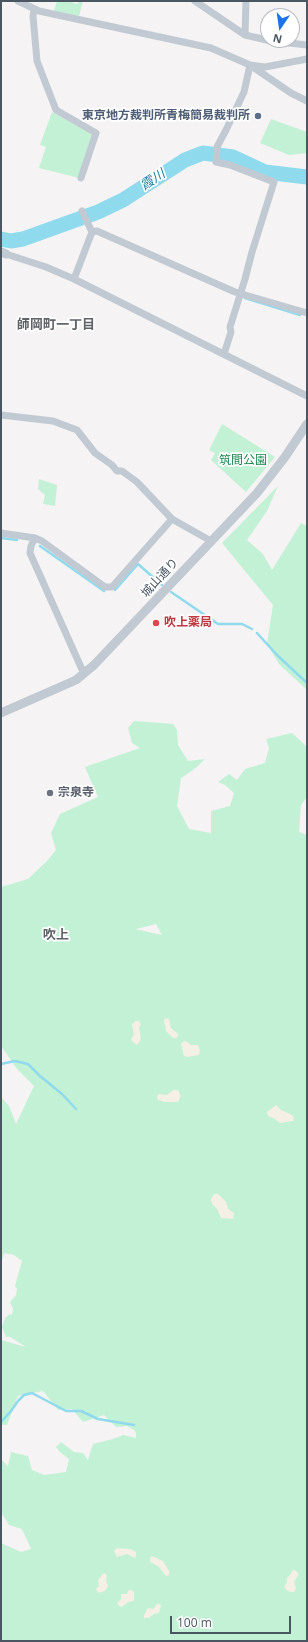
<!DOCTYPE html>
<html>
<head>
<meta charset="utf-8">
<style>
	body { margin:0 }
	#map { position:relative; width:308px; height:1642px; overflow:hidden; background:#f5f3f3; font-family:"Open Sans",sans-serif }
	canvas { display:block }
	.frame { position:absolute; inset:0; border:2px solid #4a5661; pointer-events:none }
	.north { position:absolute; left:260px; top:8px; width:40px; height:40px; box-sizing:border-box; background:#fff; border:1px solid #b7bbc0; border-radius:50%; rotate:193deg; font-size:11px; font-weight:700; line-height:16px; text-align:center; color:#4a5661 }
	.north::after { content:''; display:block; margin:auto; width:14px; height:18px; background:#1a73e8; clip-path:polygon(50% 0,100% 100%,50% 72%,0 100%) }
	.scale { position:absolute; left:170px; top:1616px; width:121px; height:18px; box-sizing:border-box; border:2px solid #4a5661; border-top:0; padding-left:5px; font-size:12px; line-height:14px; white-space:nowrap; color:#4a5661; -webkit-text-stroke:3px #fff; paint-order:stroke }
</style>
</head>
<body>
<div id="map">
<canvas width="308" height="1642"></canvas>
<div class="frame"></div>
<div class="north">N</div>
<div class="scale">100 m</div>
</div>
<script>
const c = document.querySelector('canvas').getContext('2d');
c.lineJoin = 'round';
function fill(path, color) {
  c.fillStyle = color;
  c.fill(path, 'evenodd');
}
function toPath(rows) {
  const path = new Path2D();
  for (const r of rows) {
    path.moveTo(r[0], r[1]);
    for (let i = 2; i < r.length; i += 2) path.lineTo(r[i], r[i + 1]);
  }
  return path;
}
function trace(path, color, width, dash) {
  c.strokeStyle = color;
  c.lineWidth = width;
  c.lineCap = dash ? 'butt' : 'round';
  c.setLineDash(dash || []);
  c.stroke(path);
}
function label(font, color, halo, rows, align = 'center') {
  c.font = font + ' "Open Sans","Noto Sans JP",sans-serif';
  c.lineWidth = 3.5;
  c.setLineDash([]);
  c.textBaseline = 'middle';
  c.strokeStyle = halo;
  c.fillStyle = color;
  for (const [text, x, y, turn = 0] of rows) {
    c.save();
    c.translate(x, y);
    c.rotate((+turn || 0) * Math.PI / 180);
    c.textAlign = isNaN(turn) ? turn : align;
    if (halo) c.strokeText(text, 0, 0);
    c.fillText(text, 0, 0);
    c.restore();
  }
}
const green = toPath([
	[57,1,68,1,77,4,80,1,83,1,79,16,54,11],
	[52,112,92,134,79,178,39,168,46,147,40,145],
	[271,119,307,132,307,153,289,155,260,143],
	[222,424,275,457,246,492,211,460,215,453,209,450],
	[39,479,57,485,55,506,43,504,45,495,38,489],
	[278,486,267,511,247,540,263,554,272,570,301,523,307,526,307,690,279,664,267,644,273,605,222,543],
	[134,721,173,724,177,730,178,745,188,761,205,759,197,767,181,778,177,806,189,829,211,833,211,811,230,806,234,793,225,785,218,782,229,774,237,780,245,769,265,763,269,748,266,739,292,733,307,747,307,797,301,805,299,832,307,835,307,1641,1,1641,1,1543,21,1552,31,1549,22,1529,9,1525,1,1512,1,1459,8,1466,11,1452,28,1456,32,1470,44,1475,66,1472,69,1459,60,1452,56,1447,61,1442,74,1452,83,1453,88,1460,93,1444,113,1439,123,1435,136,1438,136,1433,134,1430,127,1426,116,1427,104,1415,83,1422,72,1409,58,1410,43,1391,18,1396,7,1425,1,1425,1,1340,26,1347,10,1337,6,1337,2,1327,5,1318,10,1314,12,1315,13,1309,10,1302,16,1295,17,1289,15,1286,22,1261,14,1255,4,1253,1,1264,1,1097,9,1106,16,1124,34,1086,17,1069,1,1046,1,887,28,879,47,861,56,850,51,833,60,814,98,797,85,767,140,748,132,743,128,728],
	[156,924,162,935,135,929,136,929]
]);
const sand = toPath([
	[165,1018,169,1019,171,1028,178,1034,177,1038,173,1038,166,1031,164,1021],
	[135,1021,139,1021,141,1024,139,1028,141,1038,139,1043,136,1045,131,1040,134,1034,132,1025],
	[184,1041,188,1042,191,1045,198,1045,200,1051,199,1055,187,1057,184,1056,181,1044],
	[173,1090,178,1090,180,1094,180,1098,178,1102,164,1102,158,1100,157,1096,159,1094,167,1095],
	[276,1105,281,1110,292,1115,294,1118,293,1121,280,1123,275,1119,268,1116,267,1112],
	[214,1194,218,1194,226,1202,228,1209,234,1213,233,1219,221,1218,217,1209,212,1204,211,1199],
	[117,1548,130,1549,136,1552,136,1556,135,1558,127,1554,117,1557,114,1551],
	[152,1556,163,1561,169,1571,169,1575,166,1576,158,1566,150,1562,150,1558],
	[295,1570,299,1574,294,1582,296,1588,294,1592,291,1592,286,1590,284,1586,287,1583,287,1578,290,1575,292,1571],
	[104,1573,107,1575,106,1581,108,1586,105,1591,98,1593,96,1589,99,1586,98,1580,102,1575],
	[129,1590,131,1590,134,1592,134,1601,128,1602,122,1607,119,1606,117,1603,121,1599,121,1594,127,1594],
	[157,1604,160,1604,161,1606,159,1613,154,1614,149,1618,144,1618,144,1615,148,1608,153,1609]
]);
const stream = toPath([
	[88,216,91,221],
	[245,298,300,315],
	[1,538,17,540],
	[40,546,104,591],
	[115,590,138,564,162,585],
	[171,592,218,624,242,624,252,629],
	[257,633,277,655,307,683],
	[1,1064,15,1061,28,1064,40,1076,62,1094,76,1109],
	[1,1422,11,1411,18,1401,24,1395,32,1393,66,1411,81,1411,98,1419,134,1425]
]);
const river = toPath([
	[1,239,11,241,23,239,98,212,123,200,185,160,203,153,233,157,265,172,307,177]
]);
const minor = toPath([
	[18,1,39,11,211,48,250,65,265,67,307,59],
	[195,1,245,35,271,41,307,45],
	[34,10,33,16,37,61,56,110,96,133,81,178],
	[245,35,246,1],
	[82,211,92,232,97,231,235,292,307,313],
	[6,254,46,267,74,279,307,396],
	[74,279,92,232],
	[224,354,231,332,230,327,245,279,252,252,274,182,230,165,216,162,217,147,226,130,244,92,250,65,291,93,307,101],
	[1,415,53,421,77,430,95,453,112,465,117,471,122,471,137,482,172,519,211,541],
	[1,533,35,538,42,541,105,587,112,587,172,519],
	[35,538,31,546,30,553,84,674]
]);
const tertiary = toPath([
	[1,252,6,254],
	[1,713,76,680,94,665,257,493,285,457,307,424]
]);
const markers = [
	[258,116,4,"#5c6f8a"],
	[156,623,4,"#e0444e"],
	[50,793,4,"#6b7280"]
];
const serviceNames = [
	["東京地方裁判所青梅簡易裁判所",250,116]
];
const parkNames = [
	["筑間公園",243,461]
];
const streetNames = [
	["城山通り",160,578,-47]
];
const healthNames = [
	["吹上薬局",164,623]
];
const worshipNames = [
	["宗泉寺",58,793]
];
const waterNames = [
	["霞川",153,180,-33]
];
const neighbourhoodNames = [
	["師岡町一丁目",56,325],
	["吹上",56,935]
];
fill(green, '#c3f1d5');
fill(sand, '#f5f0e5');
trace(stream, '#90daee', 2.5);
trace(river, '#90daee', 15);
trace(minor, '#c1cad2', 7);
trace(tertiary, '#c1cad2', 9);
for (const [x, y, r, color] of markers) {
  const dot = new Path2D();
  dot.arc(x, y, r, 0, 2 * Math.PI);
  c.fillStyle = color;
  c.fill(dot);
  trace(dot, '#fff', 1.5);
}
label('bold 12px', '#4e5e75', '#fff', serviceNames, 'right');
label('12px', '#17864f', '#fff', parkNames);
label('12px', '#4a5661', '#fff', streetNames);
label('bold 12px', '#be3a42', '#fff', healthNames, 'left');
label('bold 12px', '#5b616d', '#fff', worshipNames, 'left');
label('italic 13px', '#0c7c9b', '#fff', waterNames);
label('bold 13px', '#5f6368', '#fff', neighbourhoodNames);
</script>
</body>
</html>
